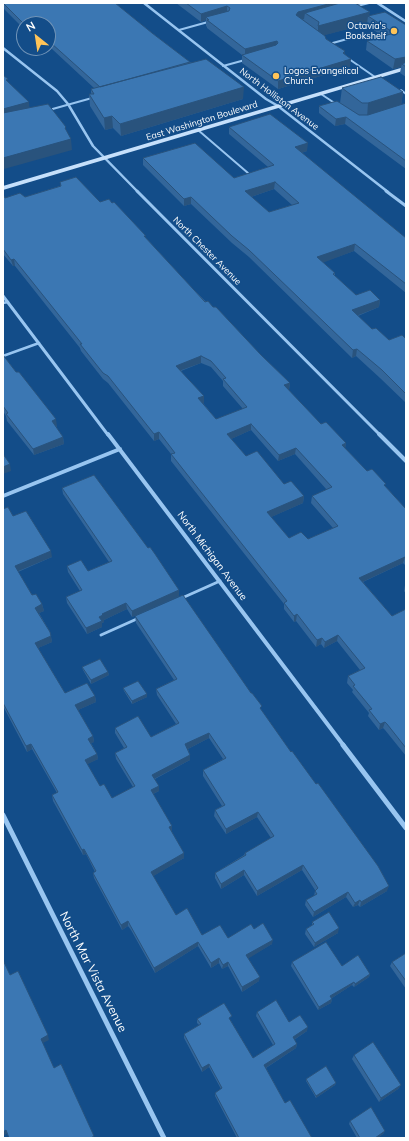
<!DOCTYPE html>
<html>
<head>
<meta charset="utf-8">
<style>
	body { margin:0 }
	#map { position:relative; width:409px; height:1141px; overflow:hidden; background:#134d89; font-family:Mulish,sans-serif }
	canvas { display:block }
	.frame { position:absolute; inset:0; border:4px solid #fff; pointer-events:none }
	.north { position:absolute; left:16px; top:16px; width:40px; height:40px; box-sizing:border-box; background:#134d89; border:1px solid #7194b8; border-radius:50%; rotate:330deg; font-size:11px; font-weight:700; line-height:16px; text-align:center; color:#fff }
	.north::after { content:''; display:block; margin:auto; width:14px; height:18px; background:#ffc458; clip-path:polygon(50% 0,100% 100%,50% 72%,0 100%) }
</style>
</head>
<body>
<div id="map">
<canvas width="409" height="1141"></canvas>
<div class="frame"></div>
<div class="north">N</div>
</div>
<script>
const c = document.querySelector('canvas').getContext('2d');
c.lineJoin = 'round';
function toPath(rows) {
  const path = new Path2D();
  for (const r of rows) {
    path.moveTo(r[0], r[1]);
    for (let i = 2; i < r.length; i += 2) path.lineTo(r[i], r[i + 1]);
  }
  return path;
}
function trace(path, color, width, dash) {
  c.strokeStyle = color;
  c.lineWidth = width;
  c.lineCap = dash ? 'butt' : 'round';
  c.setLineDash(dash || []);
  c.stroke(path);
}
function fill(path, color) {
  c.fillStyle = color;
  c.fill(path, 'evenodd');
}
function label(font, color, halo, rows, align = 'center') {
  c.font = font + ' Mulish,sans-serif';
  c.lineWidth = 3;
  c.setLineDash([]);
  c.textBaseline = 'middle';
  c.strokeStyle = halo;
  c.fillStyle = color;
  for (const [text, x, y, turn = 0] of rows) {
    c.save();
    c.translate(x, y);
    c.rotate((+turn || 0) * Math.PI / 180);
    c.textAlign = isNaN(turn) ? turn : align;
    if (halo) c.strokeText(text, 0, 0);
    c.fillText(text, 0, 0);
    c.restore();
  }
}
const serviceFar2 = toPath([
	[357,6,369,3],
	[179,30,208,22],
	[329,44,362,35],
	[349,59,375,77],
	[223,66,245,60],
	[401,90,406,94],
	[321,94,336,104],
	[49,110,92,98],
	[198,130,248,173]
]);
const serviceFar1 = toPath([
	[3,303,8,302],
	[3,356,39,343]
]);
const service = toPath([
	[182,598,220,581],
	[101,635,139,618]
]);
const minorFar3 = toPath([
	[144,3,266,99,278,106,388,192],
	[3,48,57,91,68,104,93,146,138,192]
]);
const minorFar2 = toPath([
	[137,191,380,435],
	[386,191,406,206],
	[3,296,108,435]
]);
const minorFar1 = toPath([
	[108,434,344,746],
	[379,434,406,461],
	[3,496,120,449]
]);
const minor = toPath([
	[343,745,406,828],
	[3,815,164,1138]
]);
const tertiary = toPath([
	[375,3,380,3,406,20,406,23,375,3]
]);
const secondary = toPath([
	[404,67,406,67,406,70,3,190,3,186,404,67]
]);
const wall = toPath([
	[3,3,115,3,152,33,190,62,243,99,121,136,113,128,105,130,90,106,89,94,91,94,91,89,94,88,52,49,47,50,45,48,48,48,48,24,24,24,24,29,3,8],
	[176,3,355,3,369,16,406,25,406,77,400,73,401,67,393,69,366,50,367,41,383,36,367,26,367,24,324,35,326,39,345,51,344,54,350,67,278,89,242,63,242,55,207,28,207,27,206,26,206,20,201,22],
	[342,88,403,92,401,105,406,103,406,169,345,124,335,126,319,113,319,106,340,103],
	[229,127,307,151,301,153,406,238,406,293,354,251,323,262,335,273,335,276,356,295,380,300,379,307,358,316,372,329,389,340,406,339,406,403,380,378,356,356,352,358,249,257,232,243,191,204,184,206,143,165,143,158,234,178,268,167,229,134],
	[274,189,292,205,269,212,251,197],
	[60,182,100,202,146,238,194,290,290,383,289,390,288,390,321,424,346,443,345,448,367,471,386,487,406,509,406,566,403,563,363,582,392,616,406,609,406,756,385,730,383,728,379,730,368,716,369,713,352,692,353,690,347,683,348,676,360,670,337,641,324,648,321,644,316,647,296,621,294,622,284,609,284,604,171,461,171,454,159,439,154,441,108,383,103,379,81,351,80,348,15,266,13,266,3,254,3,196,5,198,25,197,60,186],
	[201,363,211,367,223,381,223,386,243,409,216,419,203,403,204,403,181,371],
	[251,430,278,461,295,454,327,490,312,496,311,503,333,528,308,539,289,538,271,517,303,503,304,496,284,484,246,456,231,439],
	[3,355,57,426,56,427,63,437,64,444,34,455,7,421,6,416,3,411],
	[62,488,148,548,179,590,179,596,132,617,127,609,104,620,104,622,102,623,102,627,87,634,67,603,66,597,80,591,68,572,67,566,88,571,109,562,63,494],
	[3,509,13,516,52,557,18,572,32,595,42,604,44,611,39,613,50,632,52,642,38,648,65,693,95,696,96,702,78,710,93,736,94,742,91,743,97,754,98,759,87,764,100,786,112,798,133,787,116,759,115,753,124,748,115,733,115,728,151,737,176,724,157,695,156,689,174,680,136,623,135,616,262,711,387,891,360,907,358,905,353,907,346,897,313,917,305,905,306,900,314,896,315,891,315,890,302,870,257,896,244,875,221,889,215,878,215,873,244,855,245,853,271,838,257,817,226,834,214,816,215,810,222,806,203,776,203,770,223,759,209,738,188,749,190,755,190,760,155,779,159,791,153,794,172,826,172,831,171,832,184,853,184,858,153,876,176,915,202,935,228,938,254,929,272,944,248,958,259,981,242,992,228,966,222,969,219,963,211,968,198,946,155,973,131,930,128,926,122,930,94,878,93,873,95,872,86,854,83,855,53,801,52,795,57,793,32,749,27,752,3,706],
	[406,584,406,594,404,591,405,585],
	[82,667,108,672,109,675,91,684,83,670],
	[123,688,147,697,132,704,124,691],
	[312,922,338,933,314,947,305,934,306,929,312,925],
	[406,953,406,989,390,966,392,962],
	[292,962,342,966,370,974,369,977,354,987,352,985,332,998,332,999,331,1003,318,1010,291,966],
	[257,1012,289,1022,307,1031,294,1040,297,1044,296,1048,266,1068,285,1103,312,1138,237,1138,215,1096,215,1093,221,1089,209,1067,202,1072,184,1038,184,1034,199,1025,197,1023,197,1019,231,1020,231,1021,253,1058,273,1045,256,1016],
	[354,1055,401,1085,398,1089,379,1102,352,1059],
	[306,1079,336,1083,335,1085,316,1098,306,1081],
	[350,1121,385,1131,383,1134,377,1138,357,1138,349,1124]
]);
const shadedWall = toPath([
	[332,3,345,3,305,13,304,19,297,21,296,15,298,12],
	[227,6,227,15,206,17,206,20,201,22,201,14],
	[370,12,369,17,368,16,367,24,318,37,318,26],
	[277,41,276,49,245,57,245,49],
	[48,43,51,43,52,49,47,50,47,48,48,48],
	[345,51,344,59,351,59,350,67,278,89,278,81,343,53],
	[406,57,406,66,402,64,401,67,393,69,395,59],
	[244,87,243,99,121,136,120,124],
	[403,92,401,106,367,118,368,103],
	[29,102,30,113,3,120,3,109],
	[112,116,113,128,105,130,104,118],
	[346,117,345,124,335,126,336,119],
	[71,139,72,150,4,169,4,171,3,171,3,158],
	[308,143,307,151,295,155,295,147],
	[275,182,274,189,245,199,245,191],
	[191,197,191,204,184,206,184,199],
	[355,244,354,251,317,265,317,257],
	[14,259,15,266,13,266,11,260],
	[380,300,379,307,351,318,352,310],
	[357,349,356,356,352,358,353,350],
	[201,356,201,363,176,372,176,366],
	[290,383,289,390,283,392,284,385],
	[204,396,204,403,198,405,198,398],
	[56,419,57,426,53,428,52,421],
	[251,424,251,430,227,441,227,434],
	[159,432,159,439,154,441,154,434],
	[63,437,64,444,34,455,33,449],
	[346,443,345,450,342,445],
	[296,448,295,454,278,461,279,455],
	[10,464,11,471,3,474,3,467],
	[304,496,303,503,267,519,267,512],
	[51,551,52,557,16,572,15,566],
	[405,557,403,563,358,584,359,578],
	[179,590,179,596,132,617,132,611],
	[126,603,127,609,104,620,104,622,102,623,102,627,87,634,86,628,99,617,102,614],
	[42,604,44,611,37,614,35,608],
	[297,614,296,621,294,622,294,616],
	[338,635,337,641,324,648,325,642],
	[51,636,52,642,36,649,35,643],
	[322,638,321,644,316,647,317,640],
	[108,672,109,675,91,684,91,680],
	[147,694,147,697,132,704,132,701],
	[95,696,96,702,76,711,75,705],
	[385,722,383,728,379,730,380,724],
	[209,733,209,738,186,750,185,744],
	[93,736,94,742,89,744,88,739],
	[31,744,32,749,27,752,26,746],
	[97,754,98,759,86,765,85,760],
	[190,755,190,760,152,780,152,775],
	[159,786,159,791,151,795,151,790],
	[258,812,257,817,226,834,226,829],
	[172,826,172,831,169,833,169,827],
	[84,849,86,854,83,855,82,850],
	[184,853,184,858,152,877,151,872],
	[303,865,302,870,257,896,257,891],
	[244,870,244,875,221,889,221,884],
	[389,886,387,891,360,907,361,902],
	[348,892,346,897,313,917,314,912],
	[360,900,358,905,353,907,355,903],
	[128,921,128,926,122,930,121,925],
	[339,928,338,933,314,947,315,943],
	[273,940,272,944,246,960,246,955],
	[198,942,198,946,155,973,154,968],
	[219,958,219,963,211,968,211,963],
	[228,962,228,966,222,969,223,965],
	[370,974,369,977,354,987,355,984],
	[260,977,259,981,242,992,242,987],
	[354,982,352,985,329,1000,330,996],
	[332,999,331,1003,318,1010,319,1007],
	[308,1027,307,1031,292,1041,293,1037],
	[48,1035,49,1040,43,1043,41,1039],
	[297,1044,296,1048,264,1069,264,1065],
	[209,1064,209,1067,202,1072,202,1068],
	[336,1083,335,1085,316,1098,316,1096],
	[401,1085,398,1089,379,1102,381,1098],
	[6,1130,8,1133,3,1136,3,1132],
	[385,1131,383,1134,377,1138,375,1138]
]);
const building = toPath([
	[3,3,115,3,152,33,190,62,100,87,51,43,48,43,48,24,24,24,3,3],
	[186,3,332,3,298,12,296,15,325,36,326,39,345,51,343,53,351,59,278,81,242,55,276,45,278,43,277,41,245,49,207,20,209,20,206,17,229,11,230,8,227,6,201,14,186,3],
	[340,3,355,3,370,12,318,26,319,22,305,13,340,3],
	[385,12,406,25,406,57,395,59,367,41,394,33,368,16,385,12],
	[206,59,244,87,120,124,112,116,104,118,89,94,94,94,91,89,206,59],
	[406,62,406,67,402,64,406,62],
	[3,75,8,79,6,80,29,102,3,109,3,75],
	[381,77,403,92,368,103,362,103,342,88,381,77],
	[337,101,359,115,368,115,406,103,406,161,346,117,336,119,319,106,337,101],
	[48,104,66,127,65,128,71,139,3,158,3,113,48,104],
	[270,114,308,143,295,147,406,238,406,284,355,244,317,257,335,273,333,274,356,295,370,290,380,300,352,310,372,329,376,328,389,340,402,335,406,339,406,394,382,370,357,349,353,350,249,250,232,236,191,197,184,199,143,158,195,143,234,178,274,165,229,127,270,114],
	[275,182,299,203,269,212,245,191,275,182],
	[76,177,100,202,109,199,112,203,114,202,146,236,144,236,194,290,205,302,208,301,213,307,216,307,261,355,290,383,284,385,321,424,326,422,346,443,342,445,367,471,372,469,386,484,384,485,406,509,406,558,405,557,359,578,392,616,406,609,406,748,387,724,385,722,380,724,369,710,372,709,353,686,355,685,348,676,365,668,338,635,325,642,322,638,317,640,297,614,294,616,284,603,287,601,171,454,175,453,159,432,154,434,108,376,103,373,80,344,82,344,14,259,11,260,3,249,3,196,4,196,5,198,20,193,25,197,61,186,60,182,76,177],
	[201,356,211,361,226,378,223,379,247,407,216,419,198,398,204,396,176,366,201,356],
	[251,424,279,455,296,448,332,487,312,496,338,526,308,539,301,532,289,538,267,512,304,496,291,481,284,484,257,451,246,456,227,434,251,424],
	[3,355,16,372,19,372,56,419,52,421,63,437,33,449,6,414,8,413,3,406,3,355],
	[3,454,10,464,3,467,3,454],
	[94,475,148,548,150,547,155,554,179,590,132,611,126,603,102,614,103,615,99,617,102,621,86,628,66,597,82,590,67,566,81,560,88,571,112,561,62,488,94,475],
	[8,507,13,516,26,511,51,551,15,566,32,595,36,594,42,604,35,608,50,632,51,636,35,643,65,693,87,683,95,696,75,705,93,736,88,739,97,754,85,760,100,786,104,784,112,798,135,786,115,753,127,747,115,728,138,716,151,737,179,723,156,689,177,679,135,616,183,595,251,693,252,693,262,706,260,708,291,752,292,751,316,784,318,783,378,866,389,886,361,902,360,900,355,903,348,892,314,912,306,900,317,894,315,891,318,888,303,865,257,891,244,870,221,884,215,873,246,855,245,853,274,836,258,812,226,829,215,810,225,805,203,770,226,758,209,733,185,744,190,755,152,775,159,786,151,790,172,826,169,827,184,853,151,872,176,915,187,908,202,935,220,925,228,938,251,924,254,929,263,923,273,940,246,955,260,977,242,987,228,962,223,965,219,958,211,963,198,942,154,968,130,925,128,921,121,925,93,873,96,871,84,849,82,850,52,795,58,792,31,744,26,746,3,703,3,509,8,507],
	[100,659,108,672,91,680,82,667,100,659],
	[138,681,147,694,132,701,123,688,138,681],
	[329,912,339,928,315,943,306,929,314,924,312,922,329,912],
	[326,942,342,966,358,955,370,974,355,984,354,982,330,996,332,999,319,1007,292,962,326,942],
	[406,953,406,981,392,962,406,953],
	[3,960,10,975,18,971,48,1035,41,1039,54,1068,61,1064,94,1136,91,1138,9,1138,6,1130,3,1132,3,960],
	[276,1000,289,1022,300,1015,308,1027,293,1037,297,1044,264,1065,285,1103,290,1100,312,1138,239,1138,215,1093,222,1088,209,1064,202,1068,184,1034,201,1024,197,1019,224,1003,232,1016,229,1018,253,1058,275,1044,257,1012,276,1000],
	[373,1042,401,1085,381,1098,354,1055,373,1042],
	[326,1066,336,1083,316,1096,306,1079,326,1066],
	[371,1107,385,1131,375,1138,360,1138,350,1121,371,1107]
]);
const markers = [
	[394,31,4,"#ffc458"],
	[276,76,4,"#ffc458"]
];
const farPoinames = [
	["Octavia's",386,26],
	["Bookshelf",386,36],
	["Logos Evangelical",284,71,"left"],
	["Church",284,81,"left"]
];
const farStreetnames = [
	["North Holliston Avenue",279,99,37],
	["East Washington Boulevard",202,121,-17],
	["North Chester Avenue",207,251,45]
];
const streetNames = [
	["North Michigan Avenue",212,556,53]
];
const nearStreetnames = [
	["North Mar Vista Avenue",93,972,63]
];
trace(serviceFar2, '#98c5f0', 2);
trace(serviceFar1, '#98c5f0', 2.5);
trace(service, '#98c5f0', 3);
trace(minorFar3, '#98c5f0', 2.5);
trace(minorFar2, '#98c5f0', 3);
trace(minorFar1, '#98c5f0', 4);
trace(minor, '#98c5f0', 5);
fill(tertiary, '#98c5f0');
fill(secondary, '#c6e0fb');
fill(wall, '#33669a');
fill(shadedWall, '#29537d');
fill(building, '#3b77b3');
trace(building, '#29537d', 1);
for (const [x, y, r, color] of markers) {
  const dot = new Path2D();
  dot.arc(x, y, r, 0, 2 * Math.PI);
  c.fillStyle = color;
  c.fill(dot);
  trace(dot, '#134d89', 1.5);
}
label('9px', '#fff', '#134d89', farPoinames, 'right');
label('9px', '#fff', '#134d89', farStreetnames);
label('10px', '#fff', '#134d89', streetNames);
label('12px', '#fff', '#134d89', nearStreetnames);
</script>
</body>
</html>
